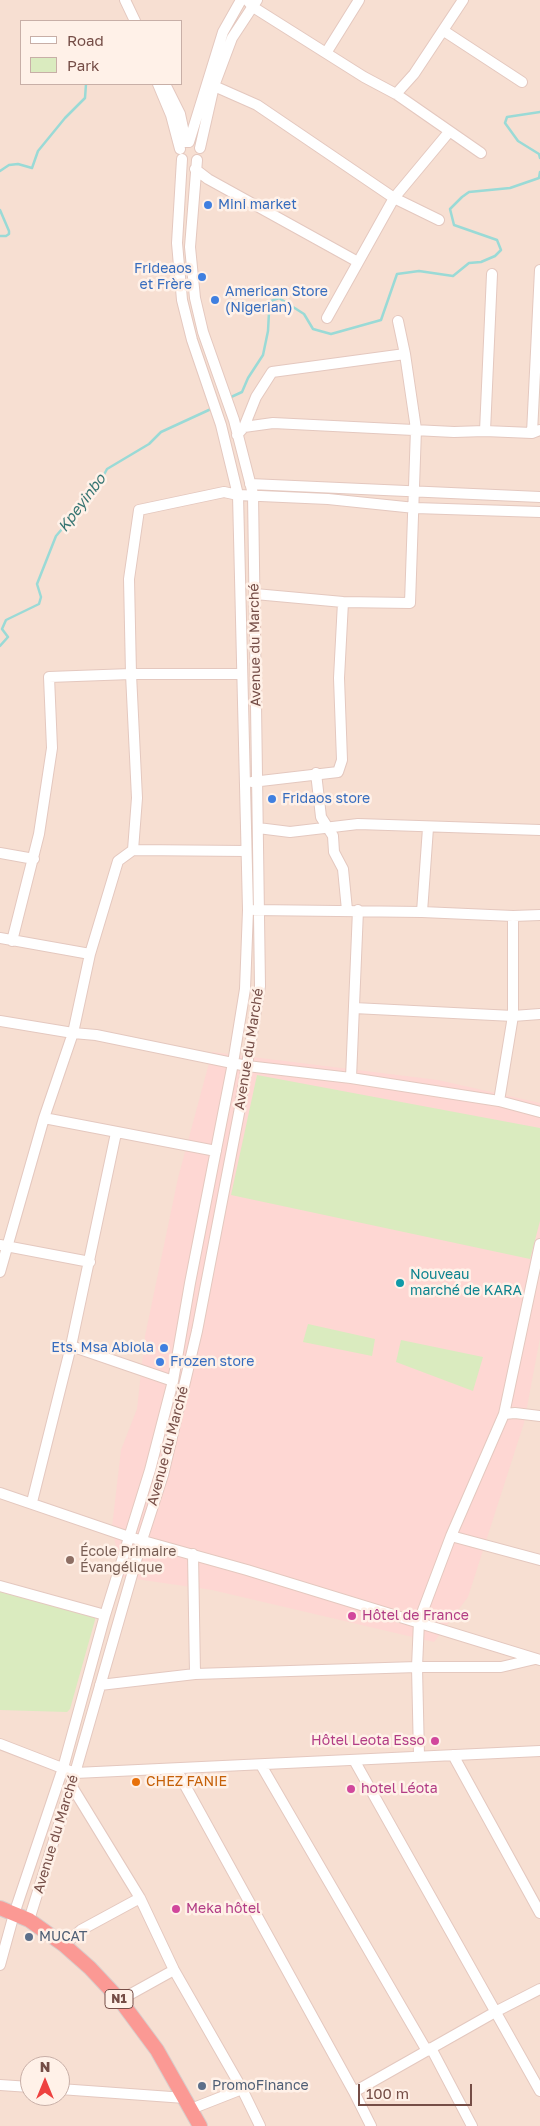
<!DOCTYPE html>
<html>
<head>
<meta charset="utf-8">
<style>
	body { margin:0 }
	#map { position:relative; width:540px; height:2126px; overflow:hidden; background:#fdece1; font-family:"Golos Text",sans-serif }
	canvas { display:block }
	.legend { position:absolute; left:20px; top:20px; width:162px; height:65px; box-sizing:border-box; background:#fff1e8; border:1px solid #c8afa7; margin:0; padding:6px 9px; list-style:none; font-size:15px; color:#754d46 }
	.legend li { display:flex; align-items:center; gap:10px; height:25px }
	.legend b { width:25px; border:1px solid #c8afa7 }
	.north { position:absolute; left:20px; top:2056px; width:50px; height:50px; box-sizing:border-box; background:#fff1e8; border:1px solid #c8afa7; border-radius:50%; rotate:0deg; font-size:14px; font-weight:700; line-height:20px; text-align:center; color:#754d46 }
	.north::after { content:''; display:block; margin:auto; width:18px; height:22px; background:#ee413f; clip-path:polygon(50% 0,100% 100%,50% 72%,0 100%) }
	.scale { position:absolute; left:358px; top:2084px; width:114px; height:22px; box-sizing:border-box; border:2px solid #754d46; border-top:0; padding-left:6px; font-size:15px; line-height:18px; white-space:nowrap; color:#754d46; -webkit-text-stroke:4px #fff1e8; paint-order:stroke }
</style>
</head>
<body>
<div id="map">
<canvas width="540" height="2126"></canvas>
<ul class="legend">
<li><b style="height:6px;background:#fff"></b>Road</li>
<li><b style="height:14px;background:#daebbf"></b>Park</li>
</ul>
<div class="north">N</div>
<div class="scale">100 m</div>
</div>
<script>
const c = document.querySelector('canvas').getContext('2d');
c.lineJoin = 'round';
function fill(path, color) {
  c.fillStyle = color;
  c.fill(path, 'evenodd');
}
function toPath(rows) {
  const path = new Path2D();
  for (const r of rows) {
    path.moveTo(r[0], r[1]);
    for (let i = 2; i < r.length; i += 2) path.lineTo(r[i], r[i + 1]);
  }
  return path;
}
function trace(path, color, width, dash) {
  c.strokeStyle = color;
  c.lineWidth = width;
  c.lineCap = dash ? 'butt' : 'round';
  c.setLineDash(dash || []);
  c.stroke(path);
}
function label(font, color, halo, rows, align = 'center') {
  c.font = font + ' "Golos Text",sans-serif';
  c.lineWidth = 5;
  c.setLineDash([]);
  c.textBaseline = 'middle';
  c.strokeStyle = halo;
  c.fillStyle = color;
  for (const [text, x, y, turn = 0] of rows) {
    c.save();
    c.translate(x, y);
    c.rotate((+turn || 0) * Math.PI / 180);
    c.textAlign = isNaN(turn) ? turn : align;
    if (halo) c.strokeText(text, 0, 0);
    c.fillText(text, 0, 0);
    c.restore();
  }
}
const residential = toPath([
	[0,0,540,0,540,2126,0,2126],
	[21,21,181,21,181,84,21,84],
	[30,2066,60,2066,60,2096,30,2096]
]);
const commercial = toPath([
	[212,1052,438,1080,540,1103,540,1338,524,1423,468,1597,434,1642,212,1590,122,1577,112,1527,121,1450,137,1409,145,1336,178,1178]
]);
const green = toPath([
	[257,1075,540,1128,540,1221,530,1259,231,1195],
	[308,1324,375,1339,372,1356,303,1342],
	[401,1340,483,1357,473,1391,396,1362],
	[0,1588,95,1615,95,1620,70,1709,67,1712,0,1710]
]);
const stream = toPath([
	[540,112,507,117,505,123,518,141,539,154,540,158],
	[0,171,9,165,18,164,32,168,38,151,65,118,85,98,86,84],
	[0,210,9,231,9,234,6,236,0,236],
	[229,398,242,392,248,378,263,355,268,331,269,312,268,307,271,301,279,298,304,314,313,329,331,334,381,320,397,274,419,271,453,276,469,263,481,262,495,256,501,250,497,240,454,225,450,209,462,197,469,192,510,188,539,178,540,172],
	[0,646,8,637,2,629,6,620,39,604,41,597,37,584,56,536,97,488,107,469,149,444,161,432,211,409]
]);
const minor = toPath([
	[125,0,135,21],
	[247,0,253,7,364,77,396,94,481,153],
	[444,31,522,82],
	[326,53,359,0],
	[158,84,171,115,180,149],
	[165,84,180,114,186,142],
	[214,86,257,105,394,198,439,220],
	[396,94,414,74,463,0],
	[189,142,223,32,241,0],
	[200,148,214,86,232,38,257,0],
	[195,169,208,179,358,262],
	[327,318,394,198,449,132],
	[244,427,256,397,272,372,405,354],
	[485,431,492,274],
	[532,433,540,270],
	[237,435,244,427,273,423,454,432,485,431,532,433,540,430],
	[250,484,540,497],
	[255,594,343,602,410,603,416,429,405,354,398,321],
	[316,773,321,817,333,836,334,852,343,869,347,910],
	[252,782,338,772,342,760,339,678,343,602],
	[258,828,290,832,358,824,540,830],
	[133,850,137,798,131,674,129,579,139,510,224,492,238,495,328,499,415,508,540,512],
	[0,853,34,859],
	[254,910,422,912,513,916,540,915],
	[422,912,428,828],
	[0,938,90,954],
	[12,941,39,834,52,748,49,677,131,674,242,674],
	[354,1008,513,1016,540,1014],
	[0,1021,73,1033,96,1035,247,1066,351,1078,499,1101,540,1112],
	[351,1078,358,910],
	[499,1101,513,1016,513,916],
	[44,1118,216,1151],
	[0,1245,90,1262],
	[0,1272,44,1118,73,1033,90,954,118,861,133,850,246,851],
	[71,1346,173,1381],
	[504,1414,515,1413,540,1416],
	[0,1493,129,1537,247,1570,540,1660],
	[32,1502,71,1346,116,1133],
	[451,1536,540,1560],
	[193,1554,195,1674],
	[0,1586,105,1615],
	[100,1685,195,1674,417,1667,501,1667,535,1659],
	[0,1744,75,1773,540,1751],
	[453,1755,540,1913],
	[419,1756,417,1667,419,1621,451,1536,504,1414,540,1244],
	[354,1760,540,2091],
	[261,1765,427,2051],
	[176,1769,354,2092,371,2126],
	[71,1785,140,1898,174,1970,242,2089,260,2126],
	[29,1920,75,1773,142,1540,163,1475,197,1331,239,1113,260,986,253,494,234,420,203,332,195,298,190,247,197,160],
	[64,1945,81,1930,140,1898],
	[0,1965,14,1914,63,1768,105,1615,150,1470,173,1381,190,1283,233,1063,245,989,248,910,238,495,221,425,192,340,182,300,177,243,182,159],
	[120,2000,174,1970],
	[431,2048,472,2126],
	[0,2085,30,2087],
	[60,2089,185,2098],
	[354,2092,497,2011,540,1989],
	[191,2109,242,2089]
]);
const highway = toPath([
	[0,1908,29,1920,64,1945,90,1968,120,2000,157,2050,200,2126]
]);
const markers = [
	[208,205,5,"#3f7fe0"],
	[202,277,5,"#3f7fe0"],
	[215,300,5,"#3f7fe0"],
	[272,799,5,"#3f7fe0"],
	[400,1283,5,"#0f9aa8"],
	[164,1348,5,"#3f7fe0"],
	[160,1362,5,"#3f7fe0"],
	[70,1560,5,"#8d6e63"],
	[352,1616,5,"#d1479c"],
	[435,1741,5,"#d1479c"],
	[136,1782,5,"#e8710a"],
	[351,1789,5,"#d1479c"],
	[176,1909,5,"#d1479c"],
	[29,1937,5,"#5c6f8a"],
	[202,2086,5,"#5c6f8a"]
];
const shields = [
	[119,1999,28]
];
const shieldNames = [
	["N1",119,1999]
];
const shopNames = [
	["Mini market",218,205],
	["Frideaos",192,269,"right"],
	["et Frère",192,285,"right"],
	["American Store",225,292],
	["(Nigerian)",225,308],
	["Fridaos store",282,799],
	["Ets. Msa Abiola",154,1348,"right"],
	["Frozen store",170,1362]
];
const streetNames = [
	["Avenue du Marché",255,645,-91],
	["Avenue du Marché",249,1049,-81],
	["Avenue du Marché",168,1446,-75],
	["Avenue du Marché",56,1834,-73]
];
const cultureNames = [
	["Nouveau",410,1275],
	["marché de KARA",410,1291]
];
const educationNames = [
	["École Primaire",80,1552],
	["Évangélique",80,1568]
];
const hotelNames = [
	["Hôtel de France",362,1616],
	["Hôtel Leota Esso",425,1741,"right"],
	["hotel Léota",361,1789],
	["Meka hôtel",186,1909]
];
const foodNames = [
	["CHEZ FANIE",146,1782]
];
const serviceNames = [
	["MUCAT",39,1937],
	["PromoFinance",212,2086]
];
const waterNames = [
	["Kpeyinbo",82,503,-53]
];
fill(residential, '#f7dfd2');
fill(commercial, '#fed7d3');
fill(green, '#daebbf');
trace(stream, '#9adad6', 2.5);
trace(minor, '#e4c8bf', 12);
trace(highway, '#d8cdcb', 16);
trace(minor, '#fff', 10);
trace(highway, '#fb9994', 14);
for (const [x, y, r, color] of markers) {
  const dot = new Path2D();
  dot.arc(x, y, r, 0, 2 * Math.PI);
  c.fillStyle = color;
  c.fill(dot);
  trace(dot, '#fff1e8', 2);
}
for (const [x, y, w] of shields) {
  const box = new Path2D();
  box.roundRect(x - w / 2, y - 9.5, w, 19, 4);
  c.fillStyle = '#fff1e8';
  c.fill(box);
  trace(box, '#754d46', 1);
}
label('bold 12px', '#754d46', null, shieldNames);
label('14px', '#366cbe', '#fff1e8', shopNames, 'left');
label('14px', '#754d46', '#fff1e8', streetNames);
label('14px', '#0d838f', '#fff1e8', cultureNames, 'left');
label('14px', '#785e54', '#fff1e8', educationNames, 'left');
label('14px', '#b23c85', '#fff1e8', hotelNames, 'left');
label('14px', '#c56008', '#fff1e8', foodNames, 'left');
label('14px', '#4e5e75', '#fff1e8', serviceNames, 'left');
label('italic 15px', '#377572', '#fff1e8', waterNames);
</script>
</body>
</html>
